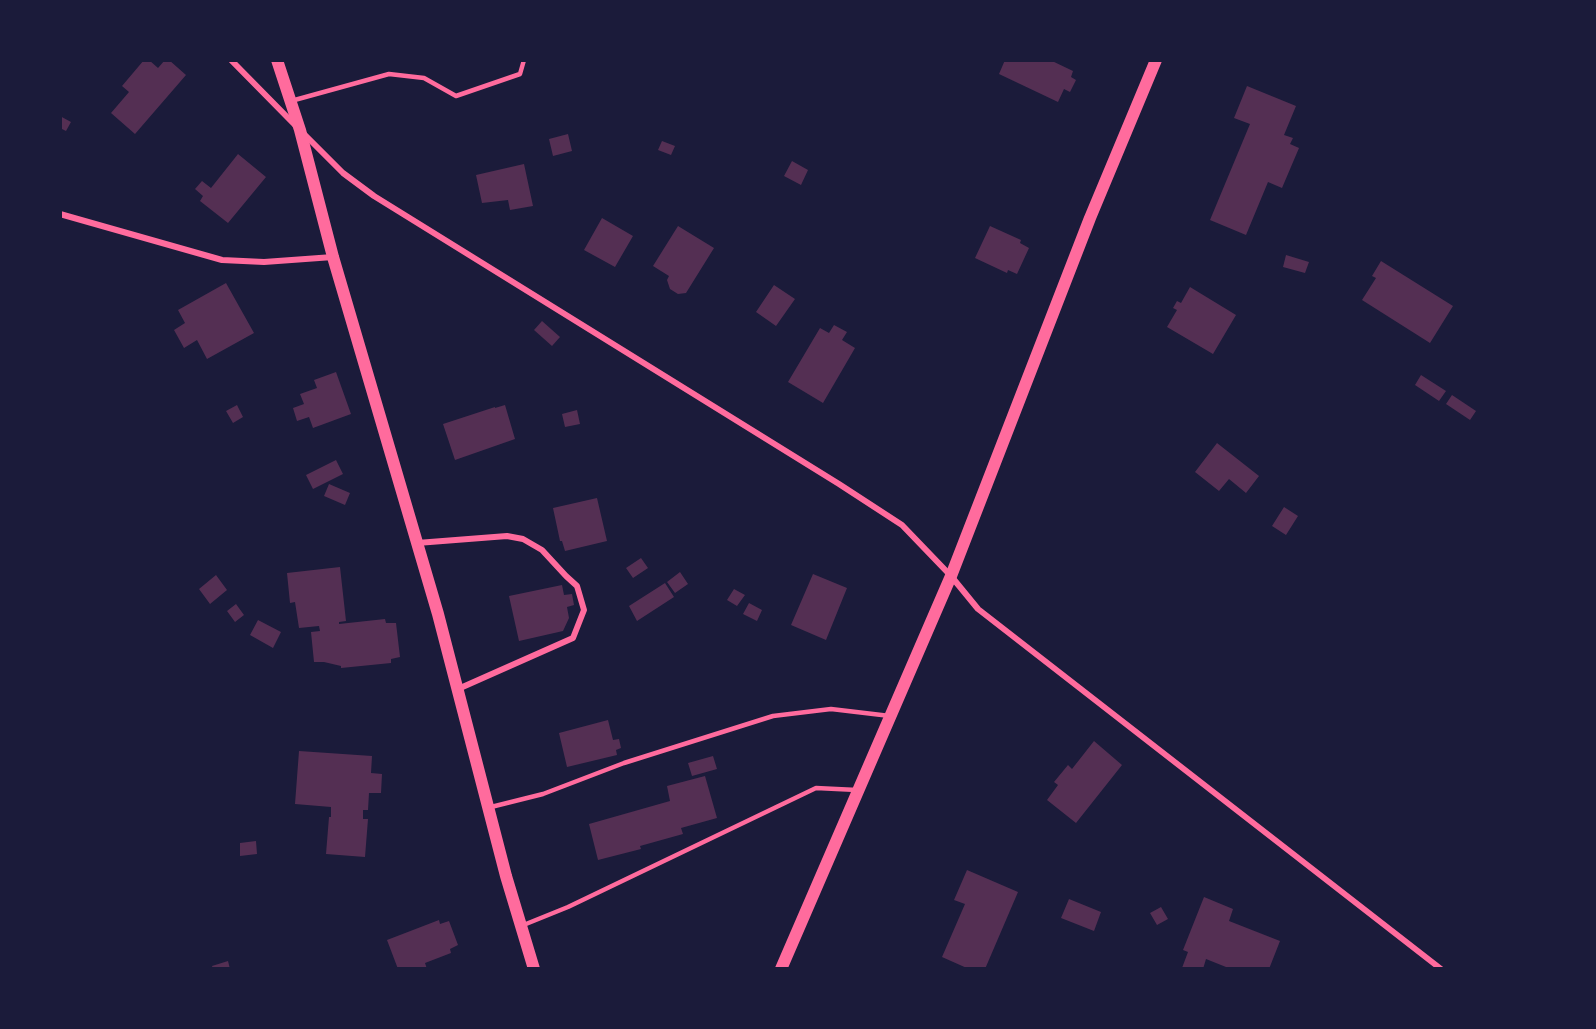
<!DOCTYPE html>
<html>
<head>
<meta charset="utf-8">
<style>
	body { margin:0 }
	#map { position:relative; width:1596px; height:1029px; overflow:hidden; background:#1b1b3a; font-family:"PT Sans",sans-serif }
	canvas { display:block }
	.frame { position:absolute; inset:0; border:62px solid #1b1b3a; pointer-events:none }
</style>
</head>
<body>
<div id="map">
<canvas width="1596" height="1029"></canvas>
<div class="frame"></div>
</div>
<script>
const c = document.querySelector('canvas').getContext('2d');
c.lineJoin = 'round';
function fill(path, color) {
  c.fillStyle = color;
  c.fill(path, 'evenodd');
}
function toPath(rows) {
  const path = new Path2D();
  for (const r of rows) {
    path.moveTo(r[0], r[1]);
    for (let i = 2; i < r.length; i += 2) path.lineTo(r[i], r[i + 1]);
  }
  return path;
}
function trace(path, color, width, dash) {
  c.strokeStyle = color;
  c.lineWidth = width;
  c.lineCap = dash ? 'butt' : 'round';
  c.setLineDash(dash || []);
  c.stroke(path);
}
const building = toPath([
	[144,60,149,60,158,68,165,60,169,60,186,75,135,134,111,113,129,92,122,86],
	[1005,60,1050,60,1073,71,1071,77,1076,80,1070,92,1064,89,1058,102,999,74],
	[1247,86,1296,106,1284,135,1293,138,1290,144,1299,148,1282,188,1268,182,1246,235,1210,220,1250,124,1234,118],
	[60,116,71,122,66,131,60,128],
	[568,134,572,151,553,156,549,139],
	[662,141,675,146,671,155,658,150],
	[238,154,266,177,228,223,200,201,203,196,195,189,202,181,211,188],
	[792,161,808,170,801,185,784,176],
	[524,164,533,206,510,210,508,200,482,203,476,175],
	[602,218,633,236,615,267,584,250],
	[678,226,714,248,686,293,678,294,670,289,667,280,669,276,653,266],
	[990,226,1021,240,1020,243,1029,248,1017,274,1008,270,1007,273,975,258],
	[1286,255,1309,262,1305,273,1283,267],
	[1381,261,1453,306,1430,343,1362,300,1376,278,1372,276],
	[226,283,254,333,207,359,197,340,184,348,174,330,185,323,178,310],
	[774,285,795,299,776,326,756,312],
	[1190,287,1236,315,1213,354,1167,327,1177,310,1173,308,1177,301,1181,303],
	[542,321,560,337,552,346,534,330],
	[834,325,847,332,842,340,855,348,823,403,788,382,820,328,829,333],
	[336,372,351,414,313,428,309,417,297,421,293,408,304,404,300,394,317,388,314,380],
	[1421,375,1446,391,1439,401,1415,385],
	[1452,395,1476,411,1470,420,1446,404],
	[237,405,243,417,233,423,226,411],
	[505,405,515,439,455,460,443,424,495,407,495,408],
	[577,410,580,424,565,427,562,414],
	[1217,443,1259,476,1246,493,1229,479,1219,491,1195,472],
	[336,460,343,474,313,489,306,475],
	[329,484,350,493,345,505,324,496],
	[597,498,607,541,565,551,562,541,560,541,553,508],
	[1284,507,1298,516,1286,535,1272,526],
	[641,558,648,568,633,578,626,568],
	[340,567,346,621,339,622,339,624,385,619,386,623,396,623,400,657,391,659,391,663,341,668,341,666,324,662,314,662,311,632,320,631,319,626,299,628,295,602,290,603,287,573],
	[680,572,688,584,675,593,667,582],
	[813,574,847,588,826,640,791,625],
	[216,575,227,590,210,604,199,589],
	[665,583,674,597,637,621,629,606],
	[562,585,564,595,572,594,574,605,567,607,569,618,563,631,519,641,509,596],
	[734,589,745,595,737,606,727,600],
	[749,603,762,610,757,621,743,614],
	[236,604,244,615,235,622,227,611],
	[258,620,281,632,273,648,250,635],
	[608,720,613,740,619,739,621,748,616,750,617,755,567,767,559,733],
	[1094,741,1122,765,1076,823,1047,800,1058,785,1054,782,1068,765,1072,769],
	[299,751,372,756,371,773,382,774,381,793,369,793,368,810,363,810,363,819,368,819,365,857,326,854,329,817,331,817,331,807,295,804],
	[713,756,717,769,692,776,688,763],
	[705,776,717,818,681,828,683,834,640,846,641,849,598,860,589,824,670,801,667,786],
	[256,841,257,854,240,856,240,843],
	[967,870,1018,892,985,969,969,969,942,957,965,904,954,900],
	[1204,897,1233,909,1229,921,1280,941,1269,969,1231,969,1206,959,1203,969,1182,968,1188,952,1183,950],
	[1069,899,1101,912,1094,931,1061,918],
	[1161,907,1168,919,1157,925,1150,913],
	[439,920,440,924,449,921,458,945,450,949,451,953,425,963,427,969,398,969,387,940],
	[228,961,230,969,213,969,212,966]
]);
const service = toPath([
	[291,101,389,74,424,78,456,96,520,74,524,60],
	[491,807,543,794,624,763,773,716,831,709,890,716],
	[521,926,568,907,816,788,857,790]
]);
const minor = toPath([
	[231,60,295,125],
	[304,134,343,173,374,196,839,484,902,525,951,576,978,609,1441,969],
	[60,214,222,260,264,262,333,257],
	[417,543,507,536,523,539,542,550,566,576,577,586,584,610,573,638,458,689]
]);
const secondary = toPath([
	[277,60,300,130,333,257,438,614,506,876,534,969],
	[781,969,951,576,1090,218,1156,60]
]);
fill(building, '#542f53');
trace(service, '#ff6b9d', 4.5);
trace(minor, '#ff6b9d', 6);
trace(secondary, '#ff6b9d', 12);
</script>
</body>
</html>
